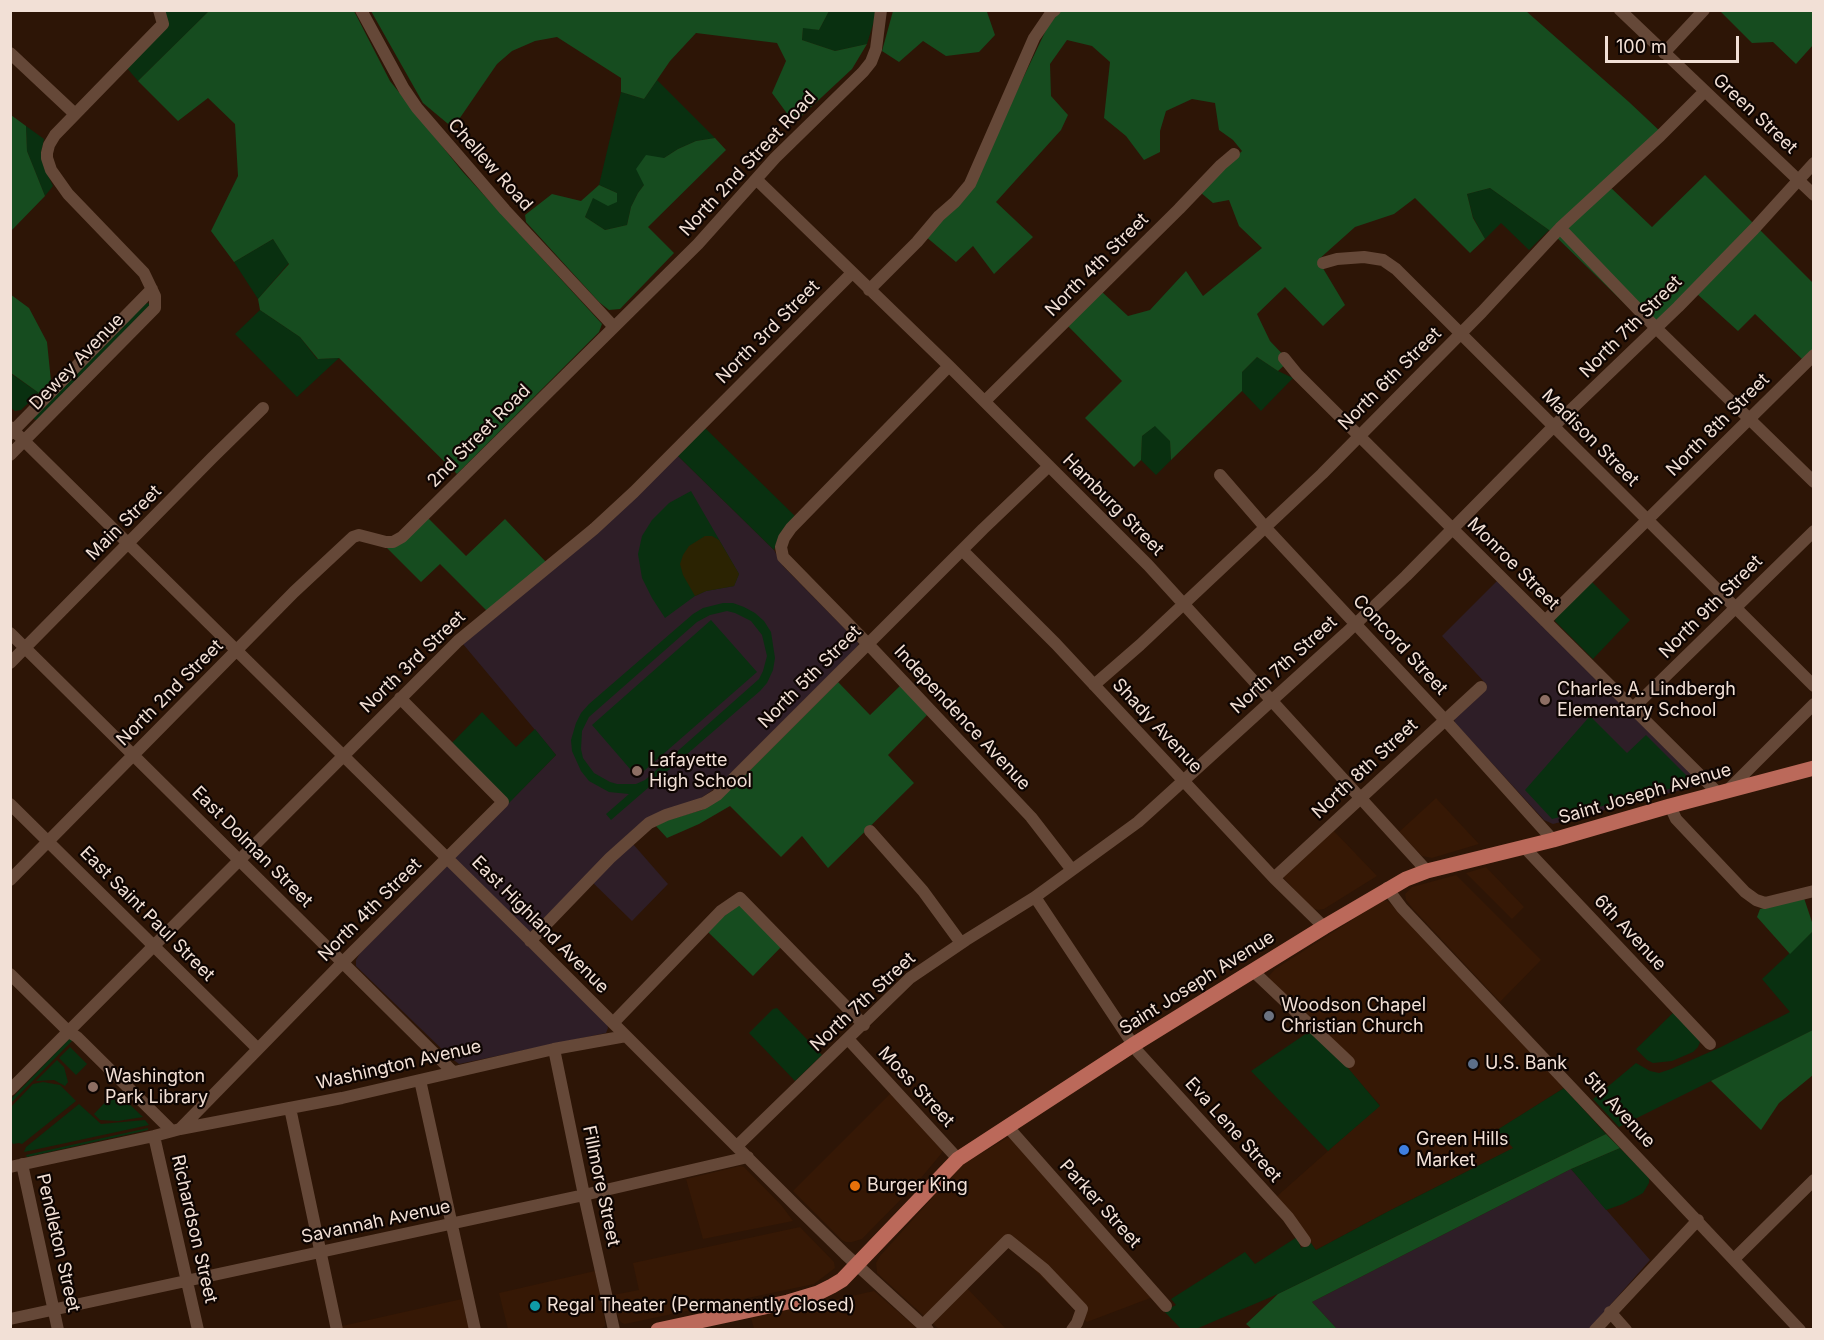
<!DOCTYPE html>
<html>
<head>
<meta charset="utf-8">
<style>
	body { margin:0 }
	#map { position:relative; width:1824px; height:1340px; overflow:hidden; background:#2d1506; font-family:Inter,sans-serif }
	canvas { display:block }
	.frame { position:absolute; inset:0; border:12px solid #f2e0d6; pointer-events:none }
	.scale { position:absolute; left:1605px; top:36px; width:134px; height:27px; box-sizing:border-box; border:3px solid #f2e0d6; border-top:0; padding-left:8px; font-size:18px; line-height:21px; white-space:nowrap; color:#f2e0d6; -webkit-text-stroke:4px #0e0502; paint-order:stroke }
</style>
</head>
<body>
<div id="map">
<canvas width="1824" height="1340"></canvas>
<div class="frame"></div>
<div class="scale">100 m</div>
</div>
<script>
const c = document.querySelector('canvas').getContext('2d');
c.lineJoin = 'round';
function fill(path, color) {
  c.fillStyle = color;
  c.fill(path, 'evenodd');
}
function toPath(rows) {
  const path = new Path2D();
  for (const r of rows) {
    path.moveTo(r[0], r[1]);
    for (let i = 2; i < r.length; i += 2) path.lineTo(r[i], r[i + 1]);
  }
  return path;
}
function trace(path, color, width, dash) {
  c.strokeStyle = color;
  c.lineWidth = width;
  c.lineCap = dash ? 'butt' : 'round';
  c.setLineDash(dash || []);
  c.stroke(path);
}
function label(font, color, halo, rows, align = 'center') {
  c.font = font + ' Inter,sans-serif';
  c.lineWidth = 4.5;
  c.setLineDash([]);
  c.textBaseline = 'middle';
  c.strokeStyle = halo;
  c.fillStyle = color;
  for (const [text, x, y, turn = 0] of rows) {
    c.save();
    c.translate(x, y);
    c.rotate((+turn || 0) * Math.PI / 180);
    c.textAlign = isNaN(turn) ? turn : align;
    if (halo) c.strokeText(text, 0, 0);
    c.fillText(text, 0, 0);
    c.restore();
  }
}
const built = toPath([
	[1436,798,1479,844,1432,858,1422,856,1399,832],
	[1332,829,1377,876,1324,909,1318,910,1311,908,1283,877],
	[1486,867,1524,907,1512,919,1466,873],
	[1456,875,1541,960,1500,1002,1413,909,1406,900,1405,894,1412,887],
	[1382,901,1387,901,1392,905,1564,1088,1498,1130,1514,1148,1387,1212,1316,1250,1298,1224,1275,1198,1380,1105,1270,981,1269,976,1275,969],
	[892,1092,943,1150,941,1154,916,1184,862,1239,852,1242,846,1242,842,1240,793,1191],
	[1007,1138,1011,1138,1153,1297,1087,1322,1004,1240,926,1318,877,1273,876,1263,880,1256,960,1167,968,1161],
	[740,1166,744,1167,782,1206,793,1221,703,1239,686,1179],
	[800,1227,834,1262,835,1268,814,1284,625,1324,622,1323,619,1320,613,1295,639,1290,633,1263],
	[595,1271,605,1322,605,1326,598,1330,508,1329,499,1293],
	[966,1287,1006,1329,939,1329,932,1323],
	[874,1291,918,1329,754,1329,751,1318],
	[462,1299,469,1329,343,1330,342,1326]
]);
const industrial = toPath([
	[677,455,774,550,783,566,859,643,856,648,717,787,697,801,646,819,626,836,668,884,632,921,586,876,522,940,607,1024,608,1028,606,1033,459,1064,451,1058,356,966,356,960,360,953,556,755,463,644],
	[1497,581,1699,780,1699,783,1696,786,1553,824,1544,820,1455,723,1454,719,1456,714,1487,685,1442,636],
	[1571,1169,1650,1260,1589,1329,1337,1329,1312,1302]
]);
const green = toPath([
	[163,11,209,11,138,81,126,67,165,29],
	[829,11,877,11,867,44,835,51,802,40,803,27,819,30],
	[657,80,715,138,696,141,678,149,664,158,638,193,631,207,627,225,605,230,585,217,593,197,617,193,599,185,621,92,644,99],
	[26,126,44,139,41,154,44,167,53,186,45,196,27,151],
	[1490,188,1549,230,1529,250,1501,223,1485,239,1473,217,1467,194],
	[273,239,289,263,258,299,234,262],
	[148,303,150,305,37,421,34,419,32,416,144,304],
	[260,310,300,337,317,359,339,358,297,397,235,334],
	[1257,357,1278,371,1293,378,1261,411,1242,391,1242,372],
	[10,373,39,393,21,410,15,411,11,408],
	[1156,425,1170,441,1171,460,1156,475,1141,460,1142,436],
	[704,427,796,517,780,534,774,550,677,455],
	[691,491,739,574,734,586,706,591,695,596,665,618,652,598,642,578,638,554,642,536,652,520,669,503],
	[1591,581,1630,620,1593,659,1555,621,1556,617],
	[723,603,733,603,744,607,755,613,764,621,771,632,775,658,773,670,767,683,760,691,611,820,606,814,629,794,609,792,589,781,581,771,572,751,571,740,576,723,581,713,589,704,693,614,703,608],
	[727,611,735,613,751,621,762,635,767,656,763,671,759,679,645,780,636,784,617,784,610,782,594,773,583,758,581,749,582,731,589,717,697,622,710,615],
	[711,620,757,672,637,777,592,725],
	[482,712,516,747,535,729,556,755,509,803,450,745],
	[1590,716,1627,753,1646,735,1692,781,1688,784,1552,819,1525,790],
	[1813,931,1813,1030,1619,1127,1593,1099,1636,1063,1650,1071,1659,1073,1671,1069,1721,1047,1790,1012,1762,979],
	[777,1008,822,1055,795,1081,749,1033,773,1009],
	[1676,1010,1698,1036,1700,1042,1698,1047,1693,1052,1672,1061,1653,1063,1647,1060,1636,1049],
	[1310,1031,1343,1062,1380,1106,1328,1151,1251,1071],
	[69,1039,74,1039,11,1103,11,1099],
	[70,1047,87,1064,76,1075,59,1058],
	[57,1060,64,1067,68,1082,65,1086,54,1080,36,1081],
	[43,1082,60,1085,76,1101,22,1144,19,1143,13,1144,11,1141,11,1107,33,1084],
	[1564,1088,1606,1134,1278,1294,1196,1329,1181,1329,1164,1311,1176,1305,1171,1299,1245,1252,1255,1264,1297,1237,1301,1248,1311,1243,1316,1250,1387,1212,1513,1148,1497,1130],
	[115,1092,126,1101,143,1117,118,1121,100,1120,94,1114],
	[79,1104,101,1124,145,1120,149,1125,24,1152,26,1147],
	[148,1128,148,1130,27,1157,26,1155],
	[1620,1148,1649,1178,1649,1183,1643,1193,1623,1204,1606,1210,1571,1169]
]);
const forest = toPath([
	[209,11,354,11,390,81,462,171,602,324,599,332,457,474,339,358,318,359,300,337,260,310,258,299,289,264,273,239,234,262,211,231,238,176,235,124,208,98,178,121,138,81],
	[371,11,829,11,819,30,803,28,802,40,835,51,867,44,852,69,794,123,772,93,786,61,777,43,696,33,670,61,644,99,621,92,621,78,557,37,535,41,512,51,497,64,453,128,423,103],
	[893,11,989,11,987,12,995,35,979,52,946,56,923,41,899,62,882,51],
	[1060,11,1526,11,1629,102,1663,134,1609,186,1652,227,1705,175,1813,283,1813,360,1802,359,1755,314,1738,331,1696,293,1656,334,1549,230,1490,188,1467,194,1473,218,1485,239,1470,253,1415,198,1394,214,1355,227,1318,260,1345,305,1323,326,1285,287,1257,314,1270,341,1289,361,1278,371,1257,357,1242,372,1242,391,1171,460,1170,441,1155,426,1142,436,1141,460,1134,467,1085,418,1122,381,1067,325,1101,291,1128,316,1150,310,1186,271,1203,296,1262,248,1239,226,1229,200,1213,203,1200,192,1242,151,1233,140,1219,130,1215,103,1192,99,1166,111,1160,131,1160,152,1144,160,1126,136,1104,118,1110,62,1092,46,1067,40,1050,64,1051,96,1068,115,1061,130,996,202,1033,237,994,274,973,246,956,262,925,236,980,168,1047,28],
	[1720,11,1813,11,1813,45,1796,64,1773,42,1752,43],
	[11,115,26,126,27,151,45,196,11,231],
	[715,138,726,150,648,227,674,253,620,309,609,310,599,302,526,222,525,215,552,194,581,201,599,185,617,193,617,202,608,206,593,198,585,217,605,230,627,225,631,207,638,193,644,185,636,169,646,155,664,158,678,149,696,141],
	[10,294,29,308,47,342,51,381,39,393,11,373],
	[427,517,466,556,505,519,546,562,487,611,440,564,421,582,385,546],
	[838,682,870,715,901,685,927,715,888,755,914,783,828,868,802,836,781,857,730,806,699,824,667,838,656,826,667,820,702,810,715,802,733,787],
	[1804,898,1813,925,1813,931,1790,954,1757,917,1760,909],
	[738,905,743,907,782,946,753,976,708,932,721,918],
	[1813,1030,1813,1075,1779,1103,1761,1130,1711,1081],
	[1606,1134,1620,1148,1571,1169,1312,1302,1337,1329,1252,1329,1246,1324,1278,1294]
]);
const sand = toPath([
	[705,536,712,536,719,540,739,574,734,586,706,591,695,596,683,575,680,564,683,555,689,546]
]);
const minor = toPath([
	[361,10,404,89,417,108,505,210,614,327],
	[1620,10,1814,195],
	[10,53,75,114],
	[1664,53,1704,10],
	[757,180,949,366,1148,565,1427,871],
	[1560,228,1656,328,1814,482],
	[1323,263,1337,259,1364,257,1383,260,1396,269,1814,686],
	[869,290,917,242,939,216,955,202,970,184,1034,38,1051,13,1055,10],
	[1284,358,1297,374,1718,793],
	[949,366,791,528,784,538,781,547,783,557,868,644,1031,817,1072,870],
	[985,401,1179,209,1221,165,1234,154],
	[10,427,523,933,798,1208,845,1254,928,1330],
	[10,434,152,289],
	[10,455,155,308,155,296,144,273,68,194,51,170,47,158,47,153,49,145,55,135,163,24,159,10],
	[1220,475,1265,527,1445,720,1553,840],
	[962,550,1056,644,1274,878,1324,927],
	[1545,621,1814,355],
	[10,633,453,1072],
	[10,663,212,458,263,408],
	[1094,685,1140,645,1322,474,1482,312,1560,228,1660,136,1705,91],
	[1633,708,1814,531],
	[1728,790,1814,704],
	[10,804,258,1049],
	[1670,806,1676,819,1745,892,1756,900,1765,903,1814,891],
	[870,831,923,891,961,943],
	[1524,847,1710,1044],
	[1274,878,1481,687],
	[10,880,294,592,353,537,359,535,386,542,393,542,402,537,698,244,775,158,863,72,871,62,876,49,881,10],
	[1387,888,1402,908,1800,1330],
	[1035,897,1138,1052,1288,1217,1305,1241],
	[530,941,610,858,649,823,666,815,704,803,717,795,983,529,1049,466],
	[1253,971,1349,1062],
	[10,974,69,1032,77,1037,172,1131],
	[613,1023,721,911,740,898,864,1025],
	[848,1039,958,1159],
	[554,1049,584,1195,614,1330],
	[420,1080,475,1330],
	[10,1090,458,641,594,529,634,492,852,273],
	[290,1108,337,1330],
	[1007,1126,1166,1306],
	[180,1129,342,1098,554,1049,626,1036],
	[154,1136,198,1330],
	[737,1146,910,978,966,940,1035,897,1138,822,1346,633,1406,576,1553,427,1678,307,1754,229,1814,163],
	[22,1164,58,1330],
	[10,1167,154,1136,180,1129,343,962,503,802,400,698],
	[1734,1259,1814,1180],
	[1610,1312,1626,1330],
	[10,1319,584,1195,748,1157],
	[923,1325,1008,1240,1044,1269,1082,1309,1077,1323,1072,1330],
	[1595,1330,1698,1220]
]);
const major = toPath([
	[658,1330,788,1302,818,1293,832,1286,842,1280,958,1159,1133,1045,1324,927,1406,879,1427,871,1553,840,1670,806,1814,768]
]);
const markers = [
	[1545,700,6,"#8d6e63"],
	[637,771,6,"#8d6e63"],
	[1269,1016,6,"#6b7280"],
	[1473,1064,6,"#5c6f8a"],
	[93,1087,6,"#8d6e63"],
	[1404,1150,6,"#3f7fe0"],
	[855,1186,6,"#e8710a"],
	[535,1306,6,"#0f9aa8"]
];
const streetNames = [
	["Green Street",1755,114,43],
	["North 2nd Street Road",748,164,-47],
	["Chellew Road",490,165,48],
	["North 4th Street",1097,265,-45],
	["North 7th Street",1631,327,-45],
	["North 3rd Street",768,332,-45],
	["Dewey Avenue",77,362,-46],
	["North 6th Street",1390,379,-45],
	["North 8th Street",1718,425,-45],
	["2nd Street Road",479,436,-45],
	["Madison Street",1590,438,45],
	["Hamburg Street",1113,505,45],
	["Main Street",124,523,-45],
	["Monroe Street",1513,564,45],
	["North 9th Street",1711,607,-45],
	["Concord Street",1400,645,47],
	["North 3rd Street",413,662,-44],
	["North 7th Street",1284,665,-42],
	["North 5th Street",810,677,-45],
	["North 2nd Street",170,693,-45],
	["Independence Avenue",962,718,47],
	["Shady Avenue",1157,726,47],
	["North 8th Street",1365,769,-43],
	["Saint Joseph Avenue",1645,794,-16],
	["East Dolman Street",252,847,45],
	["North 4th Street",370,910,-45],
	["East Saint Paul Street",147,914,45],
	["East Highland Avenue",540,925,45],
	["6th Avenue",1630,933,47],
	["Saint Joseph Avenue",1197,983,-32],
	["North 7th Street",863,1002,-43],
	["Washington Avenue",399,1065,-13],
	["Moss Street",916,1087,47],
	["5th Avenue",1619,1110,47],
	["Eva Lene Street",1233,1130,48],
	["Fillmore Street",601,1186,78],
	["Parker Street",1100,1204,48],
	["Savannah Avenue",376,1222,-12],
	["Richardson Street",194,1229,77],
	["Pendleton Street",58,1243,77]
];
const poiNames = [
	["Charles A. Lindbergh",1557,690],
	["Elementary School",1557,711],
	["Lafayette",649,761],
	["High School",649,782],
	["Woodson Chapel",1281,1006],
	["Christian Church",1281,1027],
	["U.S. Bank",1485,1064],
	["Washington",105,1077],
	["Park Library",105,1098],
	["Green Hills",1416,1140],
	["Market",1416,1161],
	["Burger King",867,1186],
	["Regal Theater (Permanently Closed)",547,1306]
];
fill(built, '#361805');
fill(industrial, '#2e1e27');
fill(green, '#093010');
fill(forest, '#164c1f');
fill(sand, '#2b2302');
trace(minor, '#654838', 12);
trace(major, '#bb695a', 15);
for (const [x, y, r, color] of markers) {
  const dot = new Path2D();
  dot.arc(x, y, r, 0, 2 * Math.PI);
  c.fillStyle = color;
  c.fill(dot);
  trace(dot, '#0e0502', 2);
}
label('18px', '#f2e0d6', '#0e0502', streetNames);
label('18px', '#f2e0d6', '#0e0502', poiNames, 'left');
</script>
</body>
</html>
